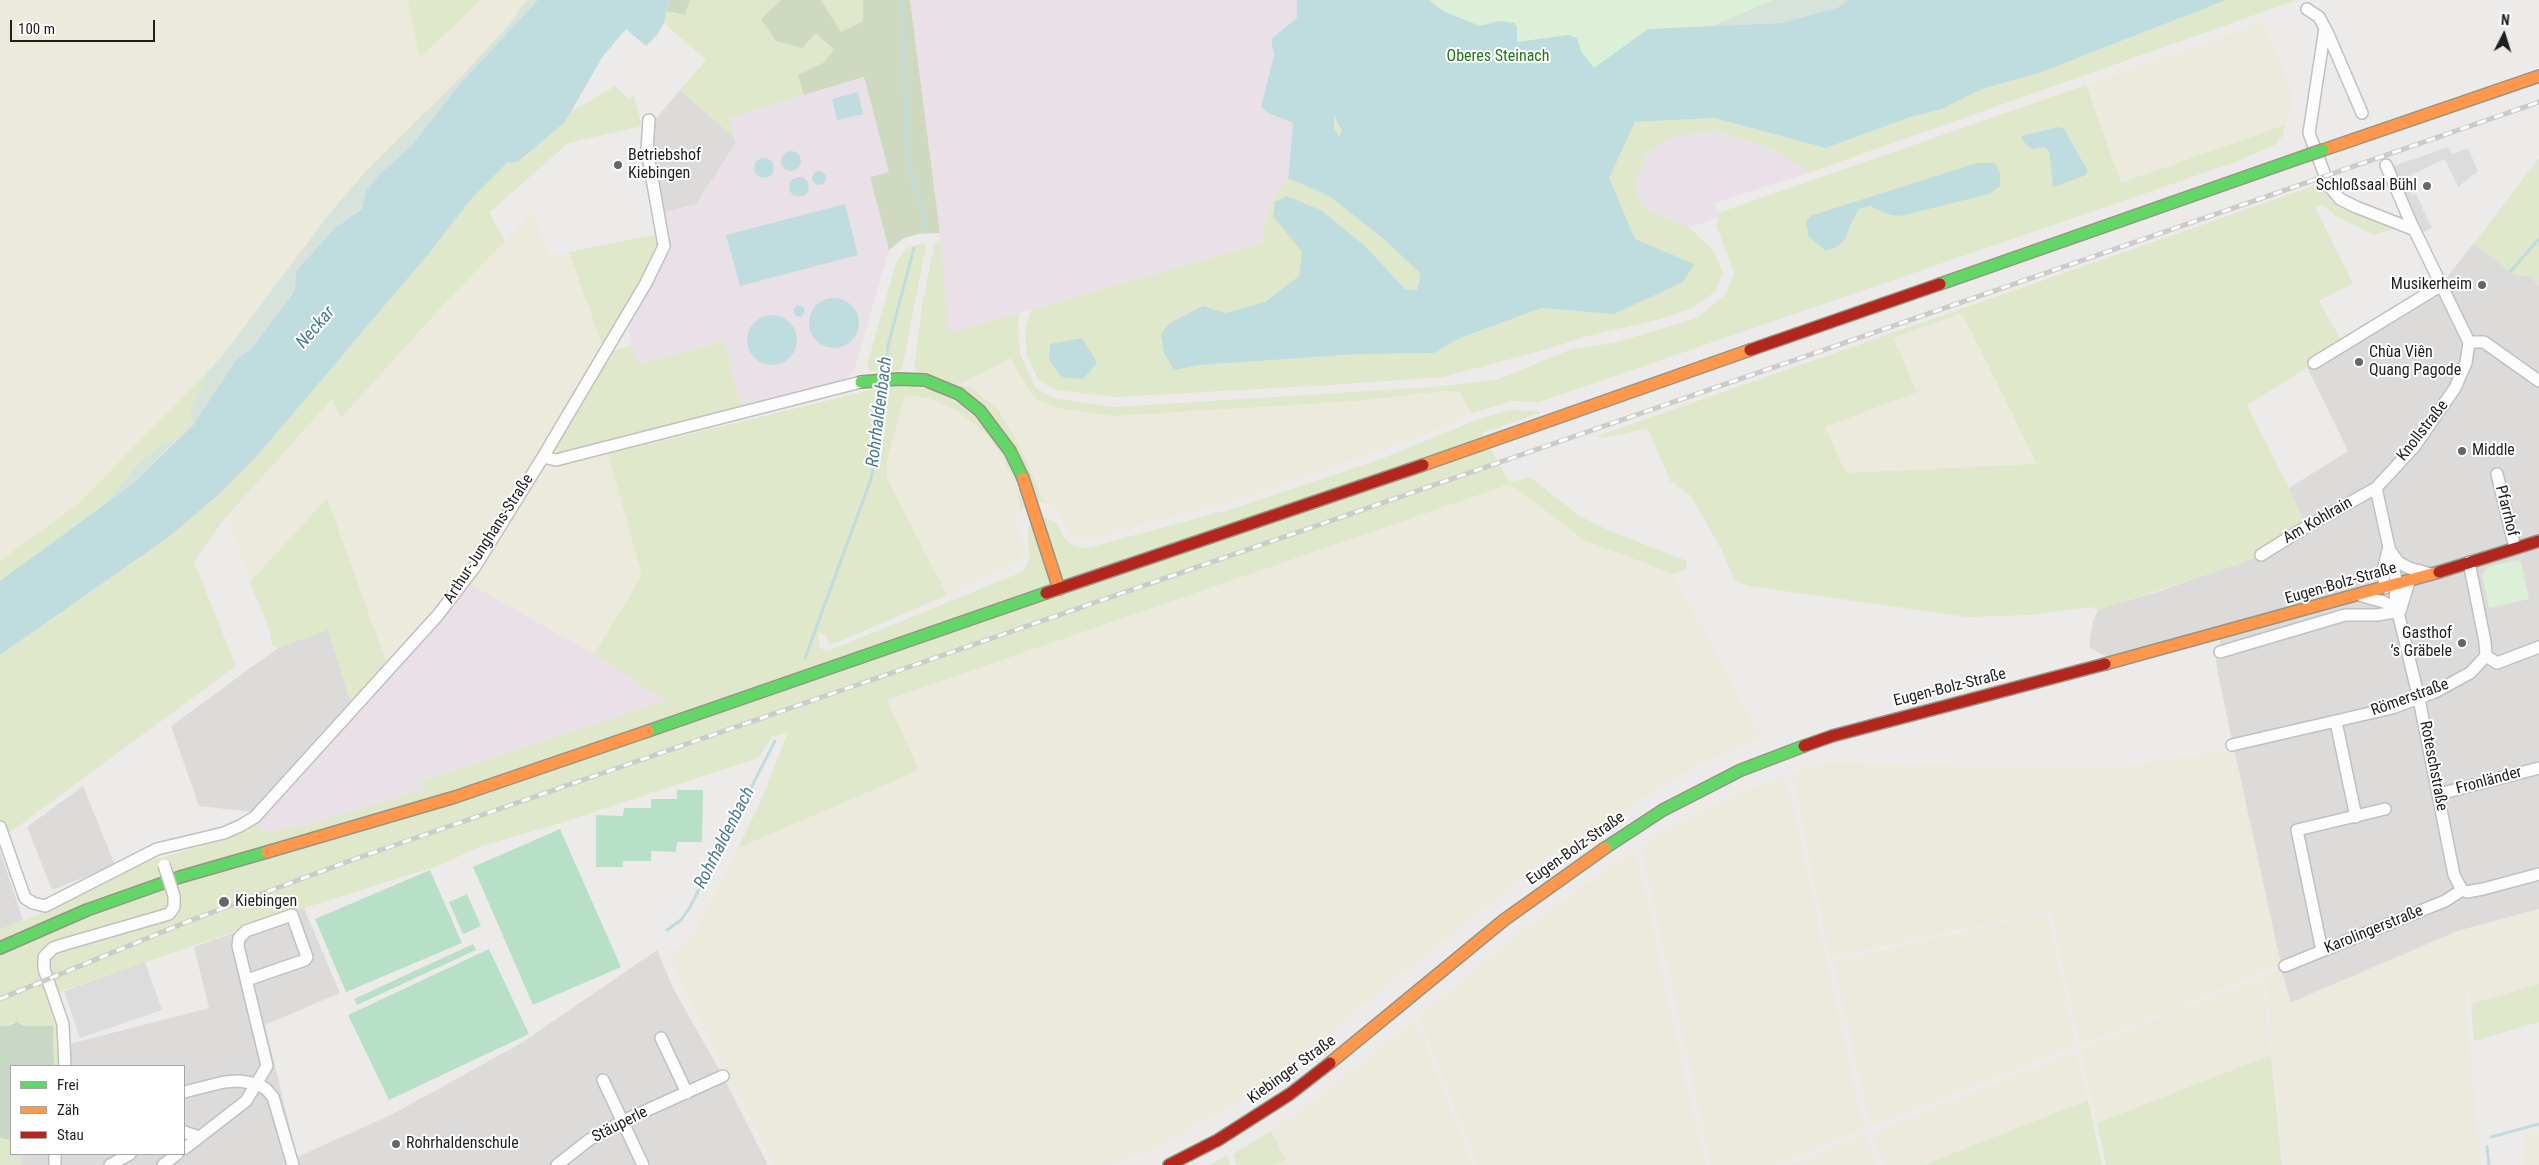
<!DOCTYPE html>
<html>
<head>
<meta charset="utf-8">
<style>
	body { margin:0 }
	#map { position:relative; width:2539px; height:1165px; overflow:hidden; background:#edebe9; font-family:"Roboto Condensed",sans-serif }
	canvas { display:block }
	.legend { position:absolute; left:10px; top:1065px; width:175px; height:90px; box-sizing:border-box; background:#fff; border:1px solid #a5a5a5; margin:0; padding:6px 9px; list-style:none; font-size:15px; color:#1f1f1f }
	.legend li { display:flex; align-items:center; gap:10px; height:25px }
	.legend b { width:25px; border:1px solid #a5a5a5 }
	.north { position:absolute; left:2479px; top:10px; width:50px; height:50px; -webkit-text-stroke:4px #fff; paint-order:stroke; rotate:5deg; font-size:14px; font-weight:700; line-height:20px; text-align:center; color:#1f1f1f }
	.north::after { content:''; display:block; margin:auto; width:18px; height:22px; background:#1f1f1f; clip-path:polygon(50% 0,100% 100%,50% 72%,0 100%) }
	.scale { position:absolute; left:10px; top:20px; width:145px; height:22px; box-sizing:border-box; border:2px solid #1f1f1f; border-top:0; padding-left:6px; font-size:15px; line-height:18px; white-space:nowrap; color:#1f1f1f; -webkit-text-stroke:4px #fff; paint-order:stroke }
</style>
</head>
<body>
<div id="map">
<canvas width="2539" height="1165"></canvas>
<ul class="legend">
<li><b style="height:6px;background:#63d668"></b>Frei</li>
<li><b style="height:6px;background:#ff974d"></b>Zäh</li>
<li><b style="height:6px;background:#b3261e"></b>Stau</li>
</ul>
<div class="north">N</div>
<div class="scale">100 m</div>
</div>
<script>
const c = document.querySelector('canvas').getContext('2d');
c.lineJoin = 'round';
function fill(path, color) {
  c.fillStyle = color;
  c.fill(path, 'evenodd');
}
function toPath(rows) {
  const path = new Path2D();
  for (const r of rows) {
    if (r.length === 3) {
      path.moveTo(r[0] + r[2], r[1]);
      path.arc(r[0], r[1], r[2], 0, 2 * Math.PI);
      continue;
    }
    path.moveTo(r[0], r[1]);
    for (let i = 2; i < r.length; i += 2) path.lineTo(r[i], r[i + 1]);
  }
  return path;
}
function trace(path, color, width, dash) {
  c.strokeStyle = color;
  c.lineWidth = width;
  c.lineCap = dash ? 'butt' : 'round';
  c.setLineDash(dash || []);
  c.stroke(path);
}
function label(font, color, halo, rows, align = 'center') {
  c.font = font + ' "Roboto Condensed",sans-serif';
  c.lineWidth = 4;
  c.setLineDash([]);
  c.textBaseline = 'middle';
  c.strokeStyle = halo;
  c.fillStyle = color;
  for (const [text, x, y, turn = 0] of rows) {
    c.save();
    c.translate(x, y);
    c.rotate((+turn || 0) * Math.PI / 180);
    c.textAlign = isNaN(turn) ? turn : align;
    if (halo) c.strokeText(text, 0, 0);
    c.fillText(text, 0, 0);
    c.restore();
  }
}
const residential = toPath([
	[680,90,734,137,736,143,696,205,662,213,651,149,653,122],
	[2474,243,2515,275,2529,276,2539,285,2539,909,2458,931,2290,1003,2281,969,2218,674,2216,661,2220,652,2220,635,2116,662,2089,647,2093,621,2098,610,2105,607,2157,592,2261,555,2306,527,2289,488,2348,451,2307,367,2440,286],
	[328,629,351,703,252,812,199,806,171,726,278,648],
	[83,786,115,865,52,890,27,827],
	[0,851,23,920,0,930],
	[304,908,340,993,265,1025,297,1157,391,1115,523,1042,657,950,673,988,723,1076,768,1165,22,1165,22,1154,184,1154,184,1066,60,1066,61,1054,73,1043,209,1008,194,947]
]);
const industrial = toPath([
	[910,0,1297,0,1297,18,1271,39,1274,55,1261,107,1270,114,1293,123,1288,178,1271,203,1261,243,948,334,940,233],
	[864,77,889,172,870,177,889,250,854,371,847,379,741,407,724,341,636,364,628,329,670,248,662,213,696,204,736,143,729,118],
	[1715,130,1769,148,1811,172,1715,203,1719,218,1689,227,1645,210,1635,187,1644,156,1672,137],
	[469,583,594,654,667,701,418,782,426,789,309,824,266,833,255,823,415,649]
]);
const farmland = toPath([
	[0,0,408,0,421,57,481,0,528,0,520,8,515,18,461,77,364,173,326,218,223,355,206,373,79,503,0,561],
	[2263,22,2290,87,2290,108,2285,125,2121,183,2086,85],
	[533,210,549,255,569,252,603,347,470,566,450,594,387,664,327,499,250,582,228,516,333,399,341,417],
	[1962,313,2037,465,1846,473,1825,427,1917,392,1893,338],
	[1011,358,1037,400,1113,416,1357,401,1443,391,1459,392,1472,413,1424,435,1238,500,1086,540,1077,539,1070,533,1057,510,1042,499,1020,447,1011,433,957,385],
	[905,395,928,398,958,411,985,433,1002,455,1017,490,1020,504,1015,519,1023,544,1023,553,1019,560,947,595,887,478,887,460],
	[608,454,642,575,594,654,469,583,542,471],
	[1510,484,1584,540,1673,574,1761,737,1695,767,1554,852,1255,1092,1150,1151,1109,1165,774,1165,684,990,670,960,672,951,692,936,738,848,919,770,887,701],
	[2234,749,2281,964,2168,1012,2080,1045,2051,910,1830,958,1792,772,1827,762,1843,762,1999,768,2121,767],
	[1779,777,1785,779,1788,785,1864,1129,1777,1165,1711,1165,1641,846,1664,831,1729,797],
	[1636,849,1684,1074,1706,1165,1478,1165,1418,1016,1543,914],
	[2539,909,2539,984,2471,1004,2470,991,2465,993,2481,1165,2284,1165,2265,976,2281,969,2291,1003,2458,931],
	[2047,913,2076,1045,1871,1127,1833,961],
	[2262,977,2271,1055,2097,1123,2081,1049],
	[1416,1019,1472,1165,1271,1165,1286,1159,1271,1131,1322,1096],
	[2076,1051,2088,1100,1923,1165,1884,1165,1872,1133],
	[2539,1131,2539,1165,2526,1165,2523,1135],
	[1865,1134,1877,1165,1789,1165]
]);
const grass = toPath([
	[408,0,481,0,420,58],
	[690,0,781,0,761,19,816,33,834,50,823,63,798,75,804,95,729,118,734,137,680,90,706,60,664,23,667,11,685,15],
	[821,0,863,0,863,21,841,32],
	[2226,0,2297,0,1811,172,1769,148,1716,130,1672,137,1644,156,1635,187,1645,210,1689,227,1714,251,1723,274,1715,292,1692,308,1661,319,1591,335,1544,350,1443,377,1330,385,1116,397,1055,390,1038,379,1027,356,1025,331,1031,310,1261,243,1271,203,1288,178,1329,196,1385,240,1421,274,1417,290,1405,289,1365,246,1321,210,1287,196,1273,216,1303,252,1299,276,1266,302,1225,313,1203,306,1174,369,1200,365,1361,354,1434,353,1460,338,1542,308,1614,314,1694,265,1635,239,1608,178,1635,122,1714,118,1826,148,1910,117,1942,109,1982,89,2039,73],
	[2086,85,2121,183,2285,125,2283,135,2275,145,2233,163,1539,402,1512,401,1472,413,1459,392,1443,391,1357,401,1113,416,1063,409,1037,400,1027,387,1011,358,958,385,971,387,999,411,1020,447,1042,498,1049,503,1037,501,1011,440,917,373,914,366,923,300,935,242,941,240,948,333,1020,313,1018,321,1020,354,1036,388,1053,398,1114,407,1432,387,1496,380,1572,349,1614,343,1697,318,1725,295,1734,273,1716,225,1719,218,1718,213],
	[2064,129,2088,170,2053,187,2049,151,2045,147],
	[1881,194,1887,214,1870,206,1859,209,1851,223,1846,238,1813,215],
	[615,86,629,99,634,95,642,126,568,143,489,213,505,241,448,300,341,418,332,399,222,522,194,562,236,666,9,833,5,833,0,818,0,655,170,536,220,493,258,455,430,252,472,198,507,163,519,162,565,122,572,111],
	[1334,116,1342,131,1339,138,1334,128],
	[2539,158,2539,285,2529,276,2515,275,2474,243],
	[2322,183,2326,195,2337,206,2396,228,2373,235,2334,215,2322,204,2315,207,2353,284,2319,301,2344,345,2247,405,2289,488,2306,527,2261,555,2236,565,2098,610,2090,607,2032,615,1967,617,1749,586,1735,581,1721,549,1691,496,1670,481,1648,429,1602,438,1597,436],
	[1962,313,2037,464,1846,473,1825,427,1917,392,1893,338],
	[654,235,658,247,643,280,603,347,569,252],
	[923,243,926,246,902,369,898,371,870,371,867,365,896,263,907,248],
	[724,341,741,407,561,455,553,449,610,352,632,345,637,364],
	[206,373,205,379,190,410,193,425,176,440,161,444,136,466,106,503,0,581,0,561,79,503],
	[905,385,932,390,962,405,1000,444,1024,505,1019,512,1020,504,1017,490,1002,455,985,433,958,411,928,398,905,395,887,460,887,478,947,595,838,642,830,644,825,635,818,632,820,648,828,651,1022,572,1029,561,1028,530,1030,525,1046,517,1057,524,1065,539,1074,546,1087,548,1235,508,1381,459,1479,419,1510,410,1539,411,1540,413,1484,432,1483,435,1510,483,1530,477,1580,516,1610,531,1687,561,1686,569,1673,574,1584,540,1510,484,887,700,919,770,738,848,760,803,788,732,773,736,758,758,554,825,481,846,438,866,304,908,64,990,50,997,60,1035,60,1066,54,1066,53,1026,25,1026,22,1023,12,1023,9,1026,0,1026,0,930,57,907,146,862,227,839,246,831,255,823,266,833,309,824,425,789,418,782,666,701,594,654,642,575,608,454,875,389],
	[327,498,387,664,351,703,328,630,278,648,272,645,270,632,250,582],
	[2539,984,2539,1022,2474,1041,2471,1004],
	[2271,1055,2282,1165,2106,1165,2097,1123],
	[2088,1100,2102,1165,1923,1165],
	[1271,1131,1286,1160,1271,1165,1237,1165,1233,1156,1236,1152],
	[0,1138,11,1140,11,1154,22,1154,22,1165,0,1165],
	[1227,1155,1230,1165,1210,1165]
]);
const forest = toPath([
	[669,0,690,0,685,15,667,11],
	[781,0,821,0,841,32,863,21,863,0,910,0,940,233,918,234,904,238,889,250,870,177,889,172,864,77,804,95,798,75,823,63,834,50,816,33,802,48,776,41,761,19]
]);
const wetland = toPath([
	[528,0,538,0,459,85,412,145,379,175,366,191,362,207,334,229,296,271,296,291,252,348,237,359,193,425,190,410,205,379,206,373,223,355,326,218,364,173,461,77,515,18,520,8],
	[1758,0,1848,0,1837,8,1780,23,1648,29],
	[176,440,131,485,106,503,136,466,161,444]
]);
const cemetery = toPath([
	[17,1022,25,1026,53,1026,54,1066,11,1066,11,1140,0,1138,0,1026,9,1026]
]);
const park = toPath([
	[1374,0,1773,0,1482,125],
	[2518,560,2521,562,2529,599,2489,608,2482,575,2488,567]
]);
const pitch = toPath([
	[677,790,703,790,702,842,677,842,676,852,651,851,651,861,623,861,623,867,596,867,596,815,623,816,624,808,651,808,651,799,677,799],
	[560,829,621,967,533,1005,473,867],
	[430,870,462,943,346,992,315,919],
	[467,894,481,926,463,934,449,902],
	[473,944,476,950,357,1005,354,999],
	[489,949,529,1034,389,1100,348,1015]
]);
const parking = toPath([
	[2448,147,2452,154,2468,148,2478,171,2458,187,2445,159,2404,178,2412,195,2416,194,2432,228,2422,233,2391,167],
	[145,962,162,1010,80,1038,64,991],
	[247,1065,248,1071,233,1075,232,1068]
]);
const water = toPath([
	[538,0,669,0,664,23,657,35,646,46,626,29,603,56,565,122,518,162,507,163,472,198,430,252,258,455,220,493,170,536,0,655,0,581,131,485,193,425,237,359,252,348,295,291,296,271,334,229,362,208,366,191,379,175,412,145,459,85],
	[1297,0,1429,0,1443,11,1480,26,1498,21,1514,23,1517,27,1517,42,1568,35,1577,38,1581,51,1594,68,1648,29,1780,23,1837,8,1848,0,2226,0,2039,73,1982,89,1942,109,1910,117,1826,148,1714,118,1635,122,1609,178,1635,239,1694,264,1683,282,1614,314,1542,308,1460,338,1434,353,1361,354,1200,365,1174,370,1164,353,1161,334,1170,323,1203,306,1225,313,1265,302,1299,276,1302,252,1273,216,1275,202,1287,196,1321,210,1365,246,1405,289,1417,290,1421,274,1385,240,1329,196,1288,178,1293,123,1270,114,1261,107,1274,55,1271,39,1297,18],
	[1334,116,1342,131,1339,137,1334,128],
	[858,92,863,114,837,120,832,99],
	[2059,127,2064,129,2088,171,2086,175,2053,187,2049,151,2045,147,2032,149,2024,142,2021,136],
	[791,161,10],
	[764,168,10],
	[1977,163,1995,163,2000,172,2000,186,1989,194,1900,216,1887,214,1870,206,1859,209,1851,223,1846,238,1838,246,1826,251,1809,237,1806,221,1813,215],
	[819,178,7],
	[799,187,10],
	[845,204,858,255,740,286,726,235],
	[834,323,25],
	[799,311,5.5],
	[772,340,25],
	[1082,338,1097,363,1083,379,1062,377,1049,360,1050,344]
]);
const pier = toPath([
	[55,971,59,979,38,988,34,980]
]);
const stream = toPath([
	[902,0,907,160,925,222,923,231],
	[2510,272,2539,239],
	[885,373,888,346,914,248],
	[805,658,871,479,881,424,884,387],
	[667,930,681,920,690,907,775,741],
	[2491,1137,2539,1124],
	[2487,1147,2489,1165]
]);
const street = toPath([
	[2307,9,2319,17,2328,34,2362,113],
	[2325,28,2309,133,2329,186,2340,199,2356,207,2415,230],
	[2386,165,2411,223,2469,342,2466,363,2455,388,2414,447,2376,488,2397,584],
	[2469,342,2484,342,2539,381],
	[2314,363,2440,286],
	[543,457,556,460,861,382],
	[2497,474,2515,548],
	[2391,552,2398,562,2409,568,2431,574],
	[2261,555,2306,527,2376,488],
	[2395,585,2396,604,2419,699,2454,875,2462,890],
	[2385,588,2383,572,2388,550],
	[2362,596,2384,602,2400,611],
	[2400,611,2409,582],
	[2220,652,2345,615,2377,615,2400,611],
	[2486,656,2497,663,2539,647],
	[2336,722,2356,817],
	[2232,745,2392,708,2435,692,2470,673,2486,656,2485,642,2469,562],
	[2439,794,2539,768],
	[0,827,25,898,33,903,45,906,157,849,224,833,240,826,255,817,438,615,474,568,543,457,646,283,664,246,647,150,649,120],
	[2462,890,2467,892,2483,889,2539,874],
	[2322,951,2297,830,2385,809],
	[2285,966,2445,901,2462,890],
	[661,1038,687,1093],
	[65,1066,63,1024,44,969,44,957,53,948,62,945,169,914,174,907,174,896],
	[603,1080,643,1165],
	[184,1092,224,1082,239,1081,258,1084,266,1089,273,1097,293,1165],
	[184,1132,199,1137],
	[184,1149,246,1101,267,1066,238,946,239,938,246,931,292,915,307,957,305,960,247,980],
	[55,1154,55,1165],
	[110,1165,130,1154],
	[163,1165,177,1154],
	[557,1165,589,1140,623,1121,723,1076]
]);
const fast = toPath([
	[1940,284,2308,155],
	[861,382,898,379,925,380,959,394,980,411,1010,451,1023,478],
	[648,731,1046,593],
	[1605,848,1663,810,1741,770,1804,746],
	[0,948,87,910,180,877,267,852]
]);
const slow = toPath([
	[2323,150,2539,76],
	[1423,465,1750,350],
	[1023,478,1059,589],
	[2105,664,2439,572],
	[267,852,455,797,648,731],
	[1330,1063,1504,920,1605,848]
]);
const jam = toPath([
	[1750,350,1940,284],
	[2439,572,2539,541],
	[1046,593,1423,465],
	[1804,746,1832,736,2105,664],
	[1169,1165,1218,1140,1290,1094,1330,1063]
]);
const rail = toPath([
	[0,999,189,921,349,861,2539,102]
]);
const streetBridge = toPath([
	[164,865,174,896]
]);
const fastBridge = toPath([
	[2308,155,2323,150]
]);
const markers = [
	[618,165,5,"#676666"],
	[2427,186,5,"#676666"],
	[2482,285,5,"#676666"],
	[2359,362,5,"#676666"],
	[2462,451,5,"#676666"],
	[2462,643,5,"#676666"],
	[224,902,6,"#676666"],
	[396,1144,5,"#676666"]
];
const parkNames = [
	["Oberes Steinach",1498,57]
];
const poiNames = [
	["Betriebshof",628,156],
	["Kiebingen",628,174],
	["Schloßsaal Bühl",2417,186,"right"],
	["Musikerheim",2472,285,"right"],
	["Chùa Viên",2369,353],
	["Quang Pagode",2369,371],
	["Middle",2472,451],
	["Gasthof",2452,634,"right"],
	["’s Gräbele",2452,652,"right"],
	["Kiebingen",235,902],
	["Rohrhaldenschule",406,1144]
];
const streetNames = [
	["Knollstraße",2423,431,-52],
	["Pfarrhof",2506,511,76],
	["Am Kohlrain",2318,521,-30],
	["Arthur-Junghans-Straße",489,539,-57],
	["Eugen-Bolz-Straße",2341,584,-16],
	["Eugen-Bolz-Straße",1950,688,-14],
	["Römerstraße",2410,698,-20],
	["Roteschstraße",2433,766,79],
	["Fronländer",2489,781,-15],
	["Eugen-Bolz-Straße",1576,849,-35],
	["Karolingerstraße",2374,930,-22],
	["Kiebinger Straße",1292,1070,-36],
	["Stäuperle",620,1125,-27]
];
const waterNames = [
	["Neckar",316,328,-49],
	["Rohrhaldenbach",880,412,-83],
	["Rohrhaldenbach",725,838,-63]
];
fill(residential, '#dcdbda');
fill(industrial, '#eae1e8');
fill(farmland, '#eceadd');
fill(grass, '#dfe8ca');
fill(forest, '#ced9c0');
fill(wetland, '#d7e3da');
fill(cemetery, '#c8d7c6');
fill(park, '#dbf0d7');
fill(pitch, '#b8e0c8');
fill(parking, '#dddcdc');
fill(water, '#bfdcde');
fill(pier, '#dddcdb');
trace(stream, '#bfdcde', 3);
trace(street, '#c0c0bf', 14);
trace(fast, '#969482', 14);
trace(slow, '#969482', 14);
trace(jam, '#969482', 14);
trace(street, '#fcfcfc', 11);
trace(fast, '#63d668', 11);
trace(slow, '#ff974d', 11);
trace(jam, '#b3261e', 11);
trace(rail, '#cbcbca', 5);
trace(rail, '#fff', 3, [9]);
trace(streetBridge, '#c0c0bf', 14, []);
trace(fastBridge, '#a29487', 14, []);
trace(streetBridge, '#fcfcfc', 11);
trace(fastBridge, '#63d668', 11);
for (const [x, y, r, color] of markers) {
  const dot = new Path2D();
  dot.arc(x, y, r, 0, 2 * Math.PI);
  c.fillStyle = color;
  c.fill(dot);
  trace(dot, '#fff', 2);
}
label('16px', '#1e7515', '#fff', parkNames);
label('16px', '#1f1f1f', '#fff', poiNames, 'left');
label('16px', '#1f1f1f', '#fff', streetNames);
label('italic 18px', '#4a7a90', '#fff', waterNames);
</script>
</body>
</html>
